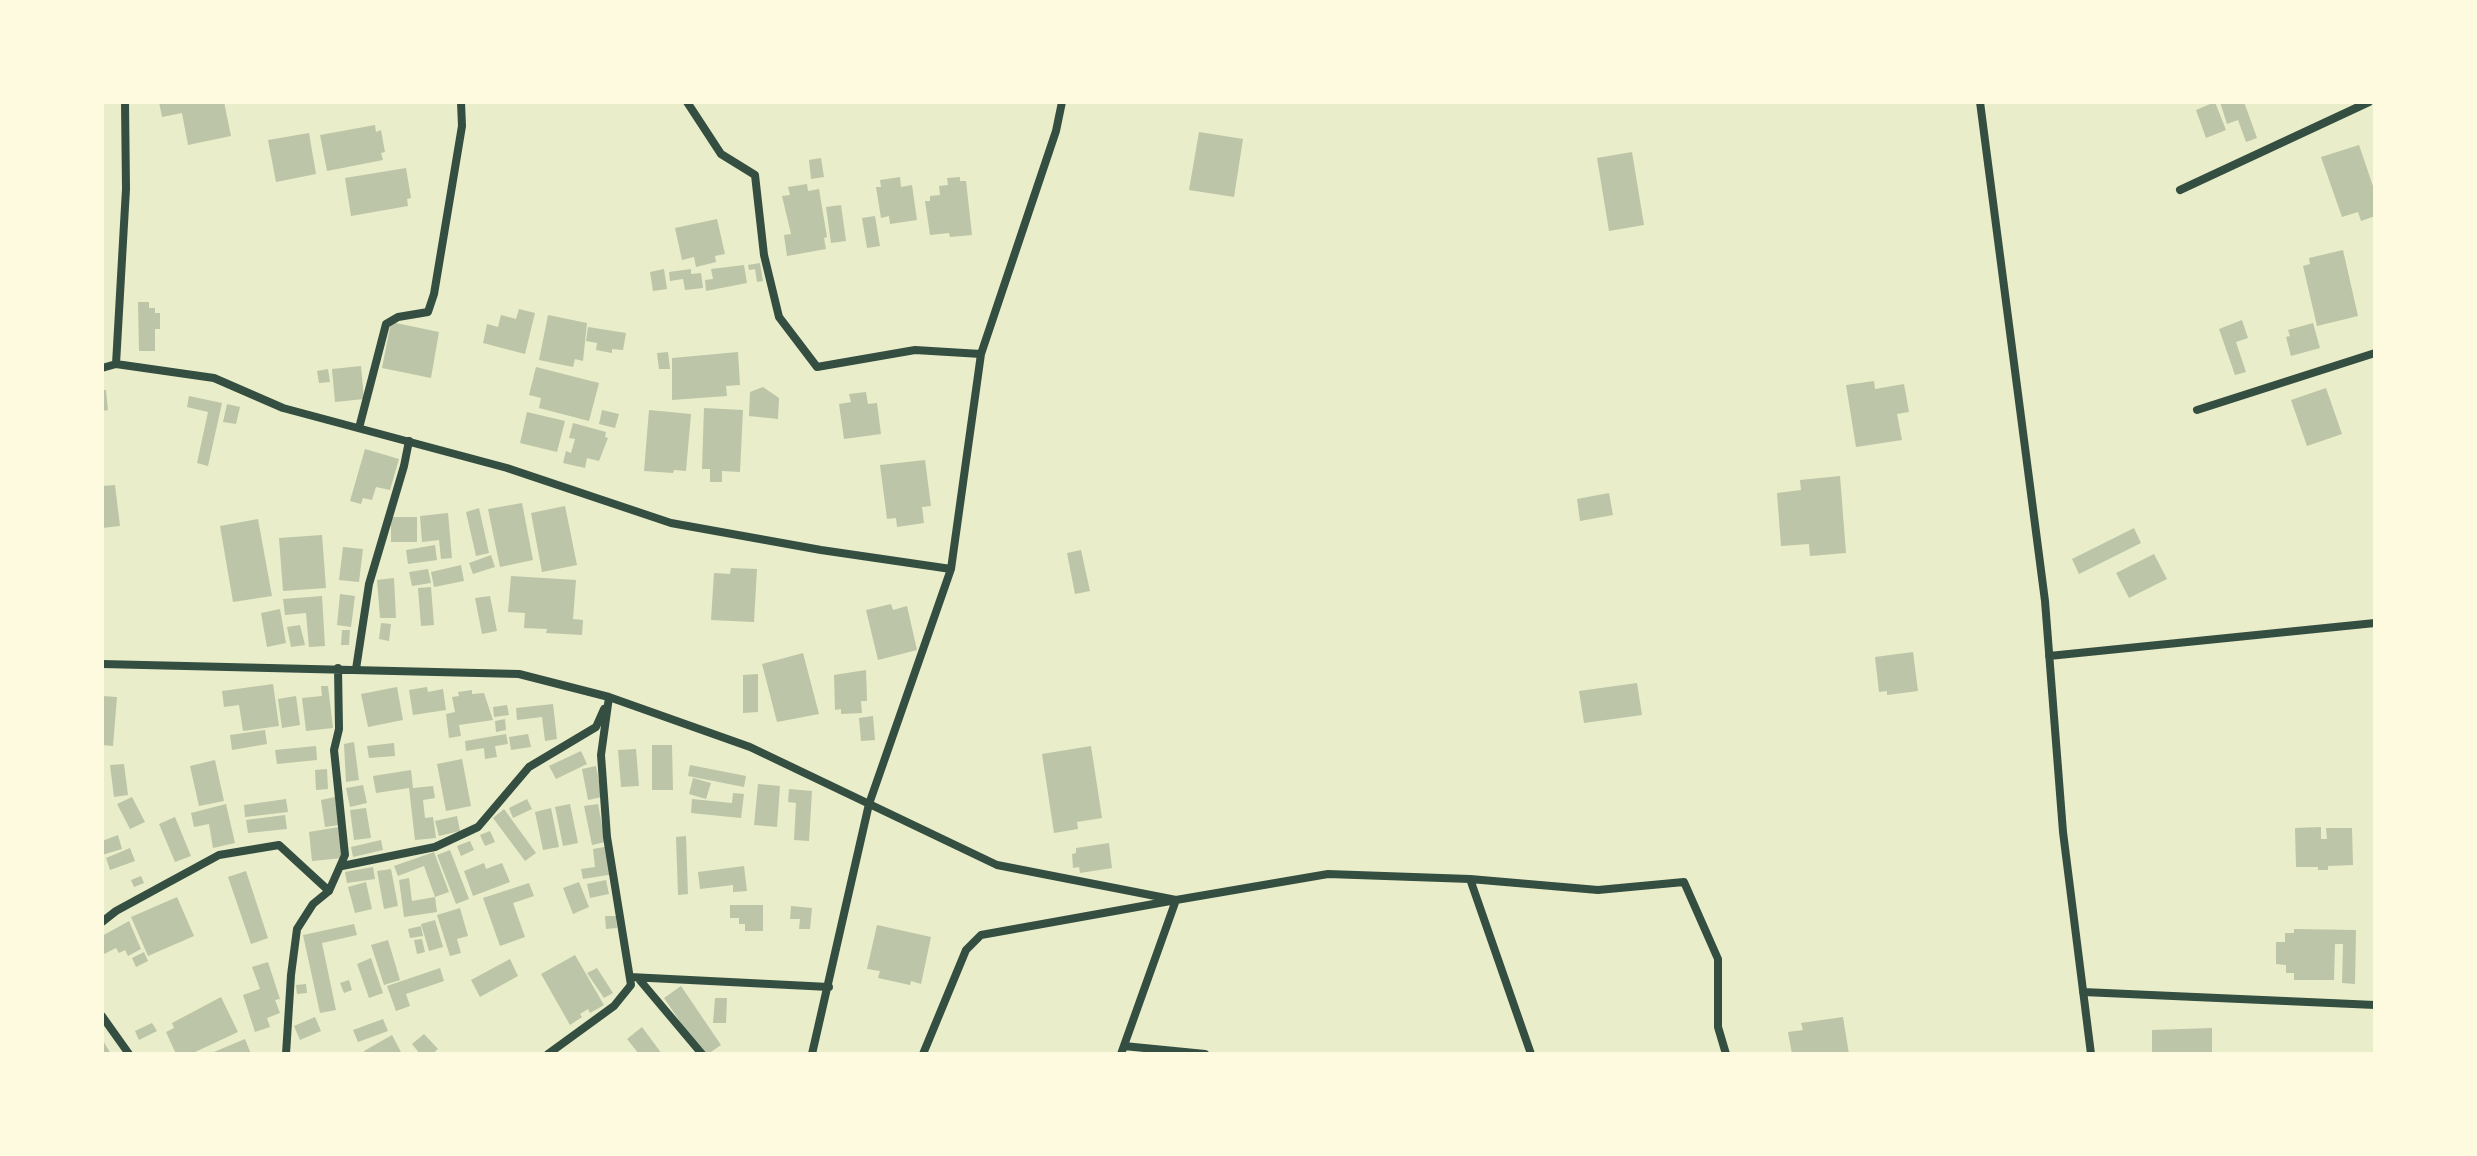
<!DOCTYPE html>
<html>
<head>
<meta charset="utf-8">
<style>
	body { margin:0 }
	#map { position:relative; width:2477px; height:1156px; overflow:hidden; background:#e9edc9; font-family:"IBM Plex Sans",sans-serif }
	canvas { display:block }
	.frame { position:absolute; inset:0; border:104px solid #fefae0; pointer-events:none }
</style>
</head>
<body>
<div id="map">
<canvas width="2477" height="1156"></canvas>
<div class="frame"></div>
</div>
<script>
const c = document.querySelector('canvas').getContext('2d');
c.lineJoin = 'round';
function fill(path, color) {
  c.fillStyle = color;
  c.fill(path, 'evenodd');
}
function toPath(rows) {
  const path = new Path2D();
  for (const r of rows) {
    path.moveTo(r[0], r[1]);
    for (let i = 2; i < r.length; i += 2) path.lineTo(r[i], r[i + 1]);
  }
  return path;
}
function trace(path, color, width, dash) {
  c.strokeStyle = color;
  c.lineWidth = width;
  c.lineCap = dash ? 'butt' : 'round';
  c.setLineDash(dash || []);
  c.stroke(path);
}
const building = toPath([
	[159,102,224,102,231,136,188,145,182,113,162,117],
	[2215,102,2226,130,2206,138,2196,110],
	[2220,102,2244,102,2257,138,2246,142,2238,120,2227,124],
	[375,125,376,132,381,130,385,152,381,153,383,160,327,171,320,135],
	[1199,132,1243,139,1234,197,1189,190],
	[309,133,316,174,276,182,268,140],
	[2359,145,2375,192,2375,216,2361,221,2358,212,2342,217,2321,157],
	[1632,152,1644,225,1609,231,1597,158],
	[821,158,824,177,811,179,809,160],
	[406,168,411,198,407,199,408,206,351,216,345,178],
	[900,177,901,187,912,185,917,220,890,224,889,216,881,218,876,187,881,187,880,180],
	[960,177,960,181,966,181,972,235,950,237,949,233,930,235,925,201,930,201,930,196,940,195,939,186,948,185,947,178],
	[807,184,808,191,819,189,827,237,824,238,826,249,787,256,784,235,791,234,782,196,790,195,788,187],
	[841,205,846,241,831,243,826,207],
	[875,216,880,246,867,248,862,218],
	[717,219,725,254,715,256,716,262,696,267,694,257,682,260,675,228],
	[2343,250,2358,316,2317,326,2303,266,2310,264,2309,258],
	[760,263,763,281,757,282,755,269,749,270,748,265],
	[744,265,747,283,706,291,705,280,713,279,711,269],
	[664,269,667,289,653,291,650,272],
	[691,269,691,274,701,273,703,288,685,290,683,279,670,281,669,272],
	[138,302,149,302,149,308,155,308,155,313,160,313,160,329,155,329,155,351,139,351],
	[519,309,535,313,525,354,483,343,487,324,498,327,501,315,516,319],
	[548,315,587,323,583,361,575,359,573,367,539,360],
	[2242,320,2248,338,2236,342,2246,372,2235,375,2219,329],
	[391,322,439,332,431,378,382,368],
	[2313,323,2320,348,2291,356,2286,337,2290,336,2288,330],
	[588,327,626,333,623,350,612,349,612,353,596,350,597,343,586,341],
	[668,352,670,369,659,369,657,353],
	[738,352,740,385,726,386,727,396,672,400,672,358],
	[361,366,364,399,335,402,332,369],
	[536,367,599,383,589,421,539,408,541,398,529,395],
	[328,369,330,382,319,383,317,371],
	[1874,381,1875,389,1904,384,1909,412,1897,414,1902,440,1856,447,1846,385],
	[763,387,779,398,778,419,749,416,750,392],
	[2326,388,2342,434,2307,446,2291,400],
	[102,390,106,390,108,410,102,411],
	[866,392,868,404,877,403,881,434,844,439,839,404,851,402,849,394],
	[189,396,222,403,208,466,197,463,208,412,187,407],
	[227,404,240,407,236,424,223,422],
	[704,408,743,410,740,472,722,471,722,482,710,482,710,469,702,469],
	[602,410,619,414,615,428,599,424],
	[649,410,691,414,686,471,674,470,673,473,644,471],
	[527,412,565,421,557,452,520,443],
	[573,423,606,432,605,437,608,438,599,461,587,458,585,468,563,463,566,451,571,453,575,439,569,438],
	[365,449,399,459,390,490,376,487,372,500,363,498,361,504,350,501],
	[925,460,931,506,922,507,924,523,897,527,896,518,887,519,880,465],
	[1840,476,1846,553,1810,556,1809,544,1781,546,1777,493,1801,490,1800,480],
	[115,485,120,526,102,528,102,486],
	[1609,493,1613,515,1580,521,1577,499],
	[522,503,533,560,500,567,488,509],
	[565,506,577,565,542,572,531,513],
	[479,508,489,553,476,556,466,512],
	[448,513,452,558,441,559,439,540,422,542,420,516],
	[391,517,417,517,417,542,391,542],
	[258,519,272,596,233,602,220,526],
	[2134,528,2141,543,2079,574,2072,559],
	[322,535,326,588,283,591,279,538],
	[435,545,437,560,408,564,406,550],
	[343,547,363,549,359,582,339,580],
	[1081,550,1090,591,1075,594,1067,553],
	[2154,554,2167,579,2129,598,2116,573],
	[491,555,495,567,473,574,469,563],
	[461,565,464,581,434,587,431,572],
	[731,568,757,569,754,622,711,620,714,573,730,574],
	[428,569,431,583,412,586,409,572],
	[511,576,576,580,573,619,583,620,582,635,546,633,547,629,524,628,525,613,508,612],
	[394,578,396,618,380,618,377,580],
	[431,587,434,625,421,626,418,588],
	[340,594,355,596,351,627,337,625],
	[322,596,325,646,309,647,306,613,285,615,283,599],
	[490,596,497,631,482,634,475,598],
	[891,604,893,610,907,606,917,650,878,660,866,610],
	[280,609,286,643,267,647,261,613],
	[381,623,391,624,389,641,379,639],
	[300,625,305,645,291,647,287,627],
	[342,630,350,630,349,645,341,645],
	[1913,652,1918,691,1887,695,1887,691,1879,692,1875,657],
	[803,653,819,714,777,722,762,664],
	[866,670,867,701,861,701,862,713,841,714,841,709,835,710,834,675],
	[758,674,758,712,743,713,743,675],
	[1637,683,1642,715,1584,723,1579,691],
	[273,684,279,726,243,731,239,705,224,707,222,691],
	[321,686,328,686,333,728,306,731,302,698,322,696],
	[397,687,403,720,368,727,361,694],
	[427,687,428,692,443,689,446,710,413,715,409,690],
	[472,690,472,694,484,693,493,720,459,725,461,736,449,738,446,714,455,712,452,697,459,696,458,692],
	[102,696,117,697,113,746,102,745],
	[296,696,300,725,282,728,278,699],
	[553,704,557,739,545,741,542,717,517,720,516,708],
	[507,705,509,715,494,717,493,707],
	[873,716,875,740,861,741,859,718],
	[505,719,506,730,496,732,495,721],
	[265,730,267,744,232,750,230,735],
	[506,734,508,744,495,746,497,757,485,759,484,748,466,751,465,741],
	[528,734,531,747,511,750,509,737],
	[354,742,359,780,346,782,344,744],
	[394,743,395,756,369,758,367,746],
	[652,745,672,745,673,790,652,790],
	[316,746,317,760,277,764,275,750],
	[1091,746,1102,818,1077,822,1078,829,1054,833,1042,754],
	[636,749,639,786,621,787,618,750],
	[581,751,587,764,556,779,549,766],
	[462,759,471,806,446,811,437,764],
	[215,760,224,801,199,806,190,766],
	[124,764,128,795,114,797,110,765],
	[690,765,746,776,744,787,688,776],
	[596,766,602,797,588,800,582,769],
	[327,769,328,789,316,790,315,770],
	[411,770,413,788,433,786,435,798,423,800,425,818,433,817,436,838,415,840,409,788,376,793,373,776],
	[693,778,711,783,706,799,689,794],
	[758,784,780,786,777,827,754,825],
	[363,785,367,803,350,807,346,788],
	[789,789,812,791,809,841,794,840,796,803,788,802],
	[733,793,744,794,741,818,691,813,692,799,732,803],
	[132,797,145,822,130,829,117,804],
	[335,797,339,825,325,827,321,800],
	[286,799,288,812,245,817,244,805],
	[527,799,532,809,513,818,509,808],
	[226,804,235,843,213,848,209,824,194,827,191,813],
	[570,804,578,843,563,846,555,807],
	[598,804,605,842,592,845,584,806],
	[366,808,371,838,354,840,350,810],
	[551,808,559,847,543,850,535,812],
	[504,809,536,853,525,861,493,818],
	[285,815,287,829,248,833,246,820],
	[457,816,460,831,439,836,435,821],
	[175,817,191,856,175,862,159,824],
	[339,827,343,858,312,861,309,832],
	[2321,827,2321,839,2327,839,2326,828,2352,828,2353,865,2328,866,2328,870,2318,870,2318,867,2296,867,2295,828],
	[490,831,495,842,485,846,480,835],
	[118,835,122,849,102,855,102,841],
	[686,836,688,894,678,895,676,837],
	[381,840,383,850,353,857,351,847],
	[470,841,474,850,461,856,457,846],
	[1109,843,1112,868,1080,873,1079,867,1073,868,1072,854,1076,853,1076,848],
	[610,846,614,874,583,879,581,869,595,867,593,849],
	[130,848,135,861,110,870,106,858],
	[450,850,469,899,456,904,437,855],
	[434,852,449,892,435,897,424,866,398,876,394,866],
	[484,863,486,869,502,863,510,882,473,896,464,871],
	[744,866,747,891,733,892,733,885,700,889,698,872],
	[373,867,375,879,347,883,345,872],
	[391,869,398,906,384,909,377,871],
	[246,871,268,938,251,944,228,877],
	[141,876,144,883,134,887,131,880],
	[409,878,412,901,435,897,437,912,404,917,399,880],
	[606,880,609,894,590,898,587,884],
	[366,882,372,909,355,913,348,887],
	[579,882,589,907,573,914,563,888],
	[529,883,534,896,513,903,525,937,500,946,483,898],
	[177,897,194,936,148,956,131,917],
	[730,905,763,905,763,931,745,931,745,924,739,924,739,918,730,918],
	[791,906,812,908,810,929,799,929,800,919,790,919],
	[460,908,468,936,457,939,461,953,450,956,437,915],
	[605,916,616,916,617,928,606,929],
	[435,920,443,947,429,951,421,924],
	[129,921,141,949,128,956,125,950,119,953,116,948,102,955,102,936],
	[354,924,357,935,322,943,336,1010,320,1013,303,935],
	[877,925,931,937,921,984,911,981,910,985,878,978,880,971,867,969],
	[421,926,423,936,410,938,408,929],
	[2294,929,2356,930,2355,984,2342,983,2343,944,2335,944,2334,980,2294,980,2294,973,2286,973,2286,965,2276,964,2276,942,2285,942,2285,933,2294,933],
	[422,939,425,952,417,954,414,940],
	[388,940,400,980,384,985,371,945],
	[144,952,148,961,136,967,132,958],
	[575,955,604,1005,590,1013,588,1009,580,1014,582,1017,570,1025,541,974],
	[371,958,383,993,369,998,357,964],
	[510,959,518,976,480,997,471,980],
	[268,962,280,999,275,1000,280,1013,267,1018,270,1027,255,1032,243,995,260,989,252,967],
	[440,968,444,981,406,994,410,1006,396,1011,387,986],
	[597,968,613,993,604,998,587,973],
	[349,980,352,990,344,993,340,983],
	[306,984,307,993,297,994,296,985],
	[681,986,721,1045,708,1054,702,1054,664,998],
	[221,997,238,1032,191,1054,176,1054,166,1032,174,1028,172,1023],
	[715,998,727,998,726,1023,713,1023],
	[315,1017,321,1031,300,1040,294,1026],
	[1843,1017,1849,1054,1792,1054,1788,1032,1803,1030,1801,1023],
	[383,1019,388,1031,358,1042,353,1030],
	[152,1023,157,1031,139,1040,135,1031],
	[642,1027,662,1054,639,1054,627,1039],
	[2212,1028,2212,1054,2152,1054,2152,1030],
	[424,1034,438,1049,432,1054,420,1054,412,1044],
	[392,1035,402,1054,366,1054,364,1051],
	[102,1039,111,1054,102,1054],
	[245,1039,251,1054,209,1054]
]);
const minor = toPath([
	[687,102,721,154,755,175,764,255,779,317,817,367,915,350,981,354],
	[1980,102,2045,601,2063,832,2091,1054],
	[2180,190,2369,102],
	[116,364,126,189,125,102],
	[102,368,116,364,214,378,283,408,507,468,671,523,821,550,951,569],
	[2197,410,2375,353],
	[359,428,386,324,398,317,428,312,434,294,462,126,461,102],
	[2049,656,2375,623],
	[102,664,519,674,609,697,750,747,997,865,1176,900,1328,874,1470,879,1531,1054],
	[356,669,369,584,404,466,409,441],
	[342,866,435,847,478,827,529,767,596,727,604,709],
	[1470,879,1598,890,1684,882,1718,959,1718,1027,1726,1054],
	[102,922,116,911,219,855,279,845,329,891],
	[630,977,829,987],
	[638,978,702,1054],
	[2083,992,2375,1005],
	[102,1016,129,1054],
	[1124,1046,1205,1054],
	[286,1054,291,975,297,929,313,904,329,891,345,855,334,750,339,729,338,668],
	[548,1054,614,1006,631,985,607,837,601,755,609,697],
	[812,1054,869,804,951,569,981,354,1056,131,1062,102],
	[923,1054,966,950,981,935,1176,900,1121,1054]
]);
fill(building, '#bcc5a7');
trace(minor, '#344e41', 8);
</script>
</body>
</html>
